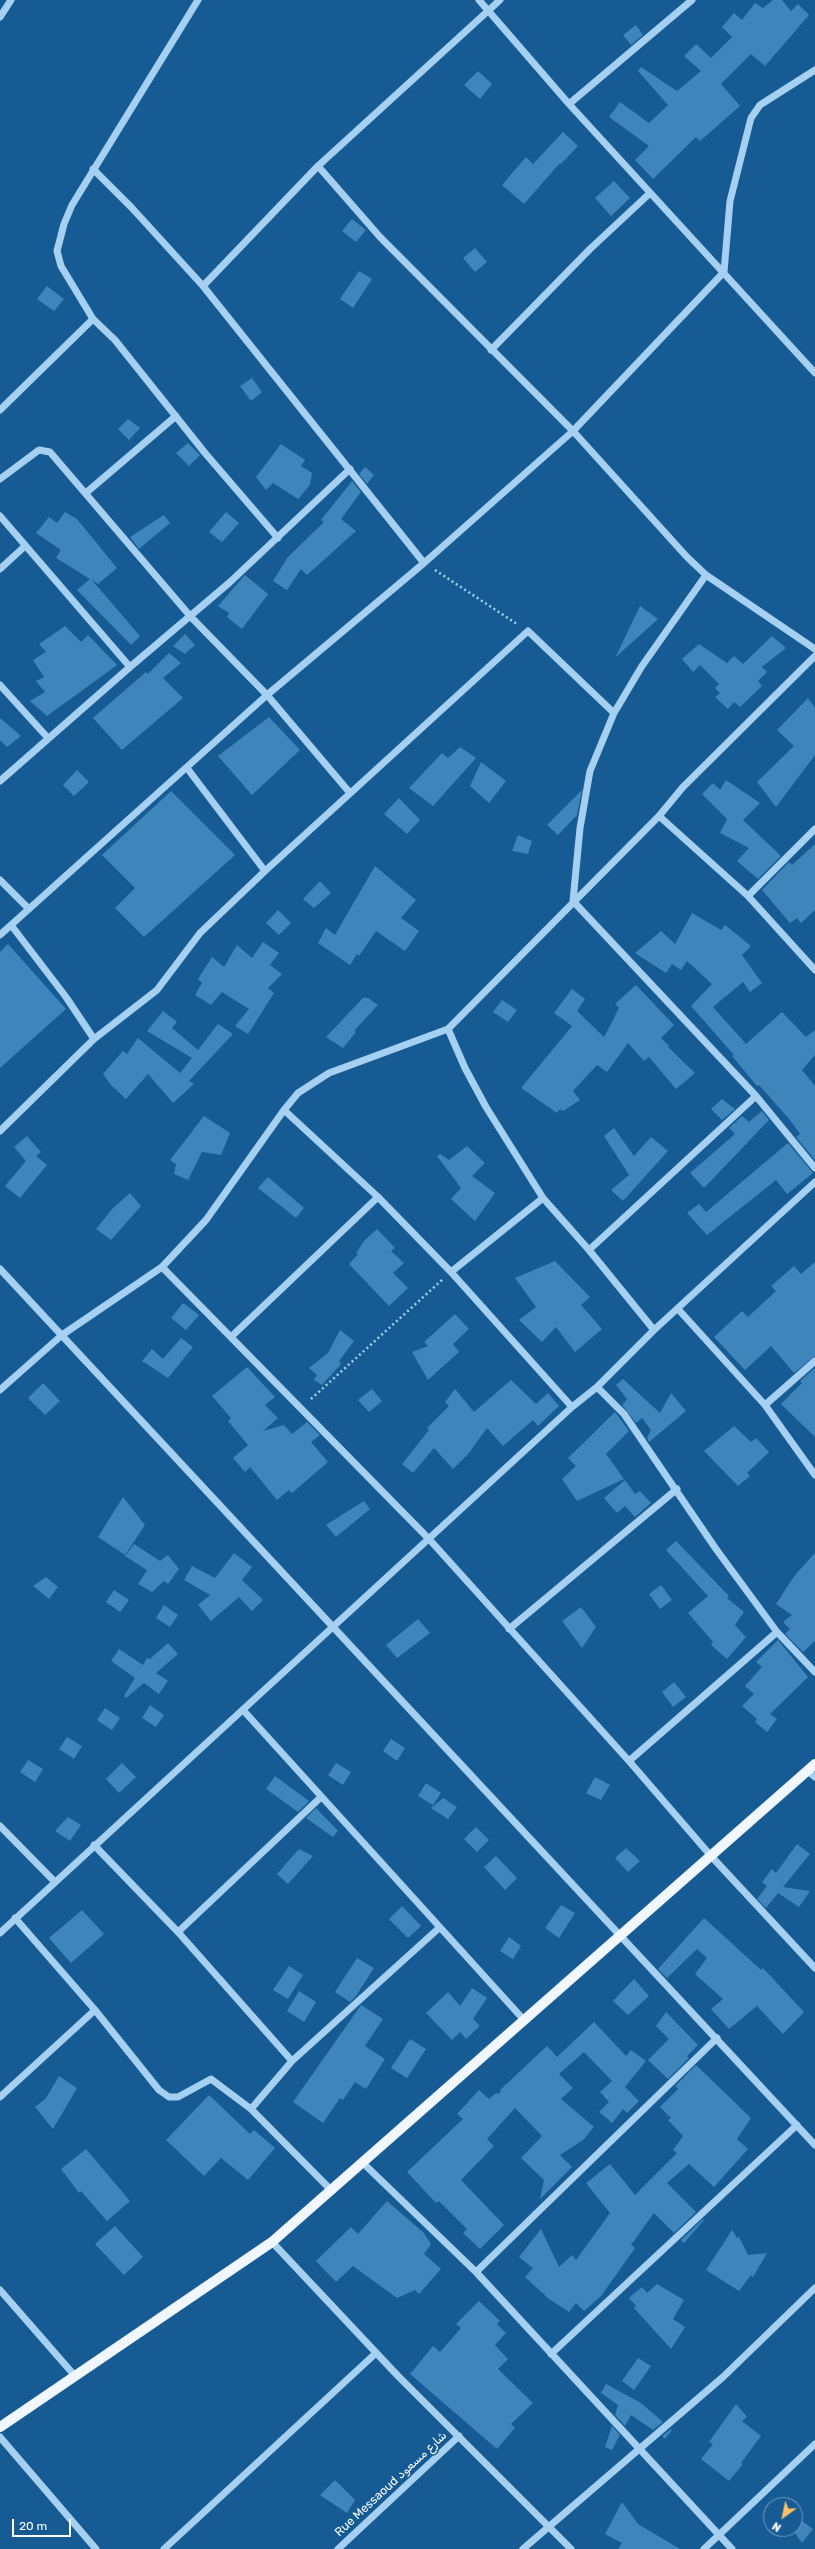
<!DOCTYPE html>
<html>
<head>
<meta charset="utf-8">
<style>
	body { margin:0 }
	#map { position:relative; width:815px; height:2549px; overflow:hidden; background:#165b94; font-family:Rubik,sans-serif }
	canvas { display:block }
	.north { position:absolute; left:763px; top:2497px; width:40px; height:40px; box-sizing:border-box; background:#165b94; border:1px solid #739dbf; border-radius:50%; rotate:213deg; font-size:11px; font-weight:700; line-height:16px; text-align:center; color:#fff }
	.north::after { content:''; display:block; margin:auto; width:14px; height:18px; background:#ffc166; clip-path:polygon(50% 0,100% 100%,50% 72%,0 100%) }
	.scale { position:absolute; left:12px; top:2519px; width:59px; height:18px; box-sizing:border-box; border:2px solid #fff; border-top:0; padding-left:5px; font-size:12px; line-height:14px; white-space:nowrap; color:#fff; -webkit-text-stroke:3px #165b94; paint-order:stroke }
</style>
</head>
<body>
<div id="map">
<canvas width="815" height="2549"></canvas>
<div class="north">N</div>
<div class="scale">20 m</div>
</div>
<script>
const c = document.querySelector('canvas').getContext('2d');
c.lineJoin = 'round';
function fill(path, color) {
  c.fillStyle = color;
  c.fill(path, 'evenodd');
}
function toPath(rows) {
  const path = new Path2D();
  for (const r of rows) {
    path.moveTo(r[0], r[1]);
    for (let i = 2; i < r.length; i += 2) path.lineTo(r[i], r[i + 1]);
  }
  return path;
}
function trace(path, color, width, dash) {
  c.strokeStyle = color;
  c.lineWidth = width;
  c.lineCap = dash ? 'butt' : 'round';
  c.setLineDash(dash || []);
  c.stroke(path);
}
function label(font, color, halo, rows, align = 'center') {
  c.font = font + ' Rubik,Cairo,sans-serif';
  c.lineWidth = 3;
  c.setLineDash([]);
  c.textBaseline = 'middle';
  c.strokeStyle = halo;
  c.fillStyle = color;
  for (const [text, x, y, turn = 0] of rows) {
    c.save();
    c.translate(x, y);
    c.rotate((+turn || 0) * Math.PI / 180);
    c.textAlign = isNaN(turn) ? turn : align;
    if (halo) c.strokeText(text, 0, 0);
    c.fillText(text, 0, 0);
    c.restore();
  }
}
const building = toPath([
	[773,0,782,0,791,11,798,4,809,15,765,66,751,54,721,84,740,106,700,141,696,137,653,179,635,160,649,146,609,117,620,102,649,123,668,105,638,71,641,67,677,91,701,71,684,56,696,44,711,58,732,37,722,27,734,13,742,20,755,3,763,8],
	[636,25,643,35,631,45,623,35],
	[478,71,492,84,480,99,464,85],
	[563,132,578,146,561,164,560,163,524,204,502,185,526,157,533,164],
	[614,181,630,198,611,216,595,198],
	[352,219,366,230,356,242,342,231],
	[475,248,487,262,475,272,463,258],
	[359,271,372,279,353,308,340,299],
	[47,286,64,299,54,311,37,299],
	[252,378,262,392,251,401,240,386],
	[128,419,140,428,129,440,118,429],
	[188,443,200,455,189,466,176,453],
	[281,444,305,460,301,466,312,473,310,485,298,499,273,483,266,490,256,477],
	[365,467,374,475,367,484,359,474],
	[352,481,361,492,341,519,356,531,307,575,301,569,287,590,273,581,288,557,324,522,321,520],
	[65,512,77,519,117,568,98,584,91,579,140,636,131,645,77,590,90,579,56,558,61,550,36,533,49,517,57,523],
	[226,512,239,523,222,542,209,532],
	[164,515,170,523,139,549,130,537],
	[245,575,268,594,242,629,227,617,229,613,218,606],
	[640,606,658,619,617,656,616,656],
	[65,626,81,642,88,635,117,665,47,716,30,701,45,692,36,681,44,677,33,660,46,652,39,644],
	[185,634,195,645,185,654,173,646],
	[772,636,786,648,762,667,767,672,758,681,762,686,740,707,734,702,728,709,715,697,720,693,715,688,719,684,700,665,693,672,682,659,699,644,727,663,734,656,743,664],
	[169,653,181,663,163,678,183,698,122,750,93,718,146,672,148,674],
	[808,698,815,708,815,755,776,807,757,782,794,746,777,730],
	[269,717,300,750,252,795,218,756],
	[0,718,21,736,7,747,0,740],
	[460,747,476,758,433,806,409,788,442,753,448,758],
	[481,762,506,781,489,803,470,786],
	[77,770,89,782,74,796,63,785],
	[726,780,760,803,743,820,781,856,758,879,737,861,749,848,720,833,727,819,702,794,713,783,720,790],
	[582,790,577,815,558,835,547,825],
	[171,791,235,855,144,937,115,908,135,888,102,855],
	[399,798,420,820,407,834,384,814],
	[518,835,532,841,528,854,512,851],
	[815,844,815,910,801,923,797,918,790,923,762,890,789,862,792,865],
	[375,866,416,900,401,918,419,931,405,951,376,931,359,956,357,954,350,965,318,943,326,928,335,935],
	[320,881,331,893,314,908,303,899],
	[278,910,291,923,279,935,266,923],
	[692,913,721,930,725,925,751,946,742,955,762,983,750,992,743,982,713,1007,746,1044,782,1012,806,1037,815,1030,815,1055,802,1070,815,1086,815,1160,796,1137,800,1134,790,1120,759,1085,757,1086,732,1056,734,1055,691,1006,712,984,687,961,681,970,672,964,666,973,635,953,661,931,675,944],
	[263,942,279,953,270,965,282,974,268,988,274,993,248,1034,235,1026,249,1009,222,992,211,1005,195,995,202,983,198,979,212,957,224,967,237,945,252,958],
	[8,944,66,1009,0,1068,0,952],
	[636,985,674,1025,661,1038,669,1046,668,1047,695,1073,676,1089,649,1057,644,1061,628,1043,607,1072,597,1065,573,1091,580,1100,563,1111,560,1109,557,1113,521,1088,572,1026,554,1013,572,989,585,999,577,1011,604,1037,619,1008,615,1004],
	[363,998,368,998,378,1005,354,1031,356,1032,343,1048,326,1037],
	[502,1000,517,1010,508,1022,493,1012],
	[163,1011,177,1022,172,1028,198,1050,218,1024,233,1034,189,1081,194,1084,173,1103,148,1074,126,1099,112,1086,103,1074,123,1051,127,1054,138,1038,180,1073,192,1058,147,1031],
	[722,1099,735,1109,722,1120,711,1109],
	[762,1111,769,1120,704,1188,690,1173,735,1134,729,1128,742,1116,749,1122],
	[204,1116,230,1133,221,1155,202,1152,188,1180,174,1174,176,1164,170,1160],
	[614,1128,634,1156,651,1137,668,1151,623,1201,611,1190,629,1175,604,1136],
	[27,1136,41,1152,36,1156,47,1165,20,1198,5,1186,26,1161,14,1147],
	[788,1143,813,1173,787,1194,776,1180,707,1235,687,1213,699,1204,706,1212],
	[467,1146,485,1163,472,1176,495,1193,475,1221,451,1199,461,1188,437,1156,440,1154,449,1160],
	[268,1177,304,1208,296,1218,258,1188],
	[130,1193,141,1206,111,1240,96,1229,112,1209],
	[377,1229,395,1248,391,1251,404,1263,393,1273,408,1288,389,1306,349,1264,358,1254,356,1253,364,1241],
	[555,1261,590,1297,581,1305,602,1329,575,1352,556,1327,542,1342,519,1320,536,1307,515,1278],
	[815,1262,815,1356,794,1373,771,1346,745,1370,714,1337,742,1311,748,1317,776,1291,771,1286,794,1266,801,1274],
	[183,1303,199,1315,186,1330,171,1318],
	[455,1314,469,1329,453,1344,459,1352,428,1380,412,1352,428,1346,424,1342],
	[340,1330,354,1341,339,1361,341,1364,322,1385,314,1380,317,1375,309,1368,328,1353],
	[181,1338,193,1347,168,1378,142,1361,152,1349,163,1359],
	[247,1367,275,1397,265,1405,278,1418,263,1431,284,1425,292,1434,307,1422,320,1435,311,1442,328,1462,292,1493,289,1490,277,1500,250,1467,245,1472,233,1458,248,1445,228,1421,231,1418,212,1396],
	[815,1368,815,1437,781,1404,802,1383,800,1381],
	[623,1379,660,1413,671,1393,686,1411,649,1442,647,1438,651,1430,642,1418,636,1423,622,1405,627,1399,616,1385],
	[511,1380,536,1404,548,1393,559,1406,538,1426,533,1420,503,1446,487,1428,469,1453,453,1469,434,1448,413,1473,402,1464,429,1430,427,1428,449,1406,445,1402,455,1389,474,1412],
	[43,1383,60,1401,45,1415,28,1398],
	[372,1389,382,1401,369,1412,358,1400],
	[615,1412,629,1431,606,1454,624,1479,577,1501,562,1479,576,1466,568,1458],
	[734,1426,751,1442,756,1438,769,1452,747,1473,750,1476,738,1486,704,1451],
	[625,1480,635,1494,640,1491,651,1503,635,1517,625,1506,617,1513,604,1498],
	[123,1497,145,1525,125,1555,98,1537],
	[364,1501,370,1509,336,1537,326,1525],
	[676,1541,729,1596,727,1598,744,1612,735,1625,746,1637,727,1659,711,1645,713,1642,688,1613,708,1596,666,1550],
	[134,1544,160,1561,168,1555,179,1569,168,1584,164,1581,152,1592,138,1584,147,1570,125,1556],
	[234,1553,252,1567,242,1580,263,1600,252,1611,239,1597,211,1621,198,1605,210,1595,184,1580,192,1566,215,1578],
	[815,1553,815,1641,803,1652,785,1634,790,1629,783,1622,792,1615,776,1604,795,1575],
	[46,1577,58,1587,49,1599,33,1586],
	[661,1585,672,1600,660,1609,649,1594],
	[114,1590,129,1600,120,1612,106,1602],
	[164,1605,178,1615,170,1627,156,1618],
	[581,1607,596,1627,582,1648,562,1621],
	[418,1619,430,1633,397,1658,386,1645],
	[778,1640,808,1677,770,1714,777,1719,767,1732,755,1722,757,1719,742,1706,754,1694,745,1686,762,1667,756,1662],
	[168,1643,178,1654,156,1673,168,1681,159,1694,144,1683,126,1698,124,1696,135,1678,111,1661,119,1649,143,1665,147,1658,150,1659],
	[674,1682,686,1697,673,1707,662,1692],
	[150,1705,164,1715,156,1727,142,1718],
	[105,1708,120,1718,112,1730,97,1720],
	[67,1737,82,1746,74,1759,59,1749],
	[391,1739,405,1748,397,1761,383,1751],
	[28,1760,43,1769,35,1782,20,1772],
	[122,1763,136,1777,119,1793,106,1779],
	[336,1763,351,1772,343,1785,328,1775],
	[275,1776,309,1801,298,1812,266,1789],
	[595,1777,610,1785,601,1800,586,1793],
	[426,1783,441,1793,433,1805,418,1796],
	[443,1798,457,1807,448,1819,431,1808],
	[316,1808,338,1831,333,1837,306,1818],
	[68,1817,81,1825,70,1841,55,1831],
	[476,1827,489,1840,477,1852,464,1839],
	[797,1844,810,1854,783,1887,810,1891,799,1907,778,1893,766,1908,757,1899,767,1886,762,1882,772,1869,776,1873],
	[626,1848,640,1861,628,1872,615,1858],
	[299,1849,313,1856,288,1884,277,1874],
	[496,1856,517,1878,505,1890,484,1867],
	[561,1905,575,1913,559,1938,545,1928],
	[402,1906,421,1926,408,1938,389,1919],
	[82,1910,104,1934,71,1963,49,1938],
	[704,1918,761,1970,763,1968,804,2012,783,2034,757,2006,729,2029,711,2009,723,1999,695,1974,707,1958,697,1949,667,1978,658,1969],
	[509,1937,521,1946,513,1959,500,1951],
	[357,1958,374,1968,356,1996,350,2002,335,1992],
	[289,1966,303,1975,288,1999,273,1990],
	[634,1979,649,1996,628,2015,613,2001],
	[472,1988,487,1998,473,2019,480,2026,466,2039,460,2032,452,2040,426,2013,448,1992,460,2006],
	[299,1991,316,2002,304,2022,287,2011],
	[361,2005,383,2019,365,2046,385,2059,366,2089,355,2082,343,2100,340,2098,323,2123,293,2102],
	[666,2012,698,2045,687,2056,689,2058,668,2079,648,2060,669,2039,656,2026],
	[594,2022,626,2056,631,2050,646,2061,625,2087,639,2101,627,2113,623,2109,612,2123,599,2112,609,2102,600,2092,612,2081,584,2052,559,2074,573,2088,561,2099,594,2127,583,2140,560,2155,572,2167,540,2199,544,2180,521,2158,542,2136,515,2108,487,2139,494,2146,461,2180,504,2225,480,2249,463,2233,467,2229,439,2201,436,2203,407,2172,463,2119,457,2114,479,2090,489,2099,496,2093,499,2094,501,2091,500,2090,547,2046,557,2057],
	[410,2039,426,2049,407,2078,391,2068],
	[696,2065,751,2118,737,2139,748,2149,714,2187,689,2164,667,2183,696,2212,674,2233,654,2213,631,2245,635,2248,601,2296,584,2311,576,2303,569,2312,549,2299,525,2277,533,2268,519,2257,541,2229,559,2267,572,2255,576,2260,610,2213,586,2183,610,2164,635,2195,677,2153,673,2150,683,2136,668,2120,671,2118,660,2107,678,2089,675,2086],
	[59,2076,77,2088,53,2129,35,2107,46,2098],
	[209,2095,250,2134,254,2130,275,2148,248,2180,221,2158,204,2176,166,2140],
	[86,2149,130,2201,107,2221,81,2191,79,2193,61,2169],
	[387,2201,424,2233,431,2244,424,2254,441,2269,419,2294,415,2290,397,2298,353,2266,336,2282,316,2261,351,2227,358,2234],
	[703,2219,704,2220,684,2243,681,2240],
	[115,2226,143,2257,124,2275,95,2244],
	[732,2230,737,2238,739,2237,748,2255,767,2253,753,2277,751,2275,739,2291,706,2270],
	[657,2284,684,2300,673,2319,685,2327,671,2349,634,2308,636,2306,629,2298,642,2287,647,2293],
	[479,2301,500,2321,497,2324,506,2333,495,2345,508,2359,498,2369,533,2403,511,2424,515,2428,497,2449,410,2374,433,2346,440,2352,461,2328,456,2324],
	[638,2358,651,2366,634,2390,622,2381],
	[606,2384,641,2403,663,2422,653,2430,631,2415,625,2426,615,2415,618,2405,601,2393],
	[736,2404,747,2417,742,2421,761,2436,741,2463,743,2464,729,2481,701,2459,713,2444,709,2442],
	[612,2426,620,2435,612,2450,605,2447],
	[671,2429,672,2430,665,2439,662,2436],
	[335,2480,355,2500,347,2513,320,2495],
	[622,2502,638,2524,680,2549,618,2549,622,2543,605,2534],
	[795,2516,813,2529,802,2543,795,2533]
]);
const path = toPath([
	[435,570,517,624],
	[311,1399,442,1280]
]);
const minor = toPath([
	[198,0,72,205,64,224,57,251,61,266,93,319,115,340,205,453,278,538],
	[479,0,569,104],
	[692,0,569,104,815,373],
	[0,17,11,0],
	[318,166,380,237,573,431,687,557,706,575,815,649],
	[93,169,132,208,203,286],
	[491,350,590,249,649,194],
	[0,410,93,319],
	[0,479,39,450,50,452,191,617,267,695,350,793],
	[87,492,176,416],
	[0,516,130,667],
	[424,563,203,286,318,166,500,0],
	[0,569,24,547],
	[706,575,642,666,614,713,590,771,580,828,573,901,756,1096,815,1168],
	[0,685,48,738],
	[0,781,130,667,229,583,350,469],
	[659,816,748,896,815,970],
	[265,871,528,631,614,713],
	[0,880,29,909],
	[748,896,815,829],
	[11,925,66,997,94,1039],
	[0,935,267,695,424,563,573,431,724,272,730,201,751,118,760,105,815,70],
	[448,1029,659,816,683,787,815,656],
	[284,1110,378,1197,451,1272,572,1407],
	[0,1131,94,1039,157,990,200,933,265,871,187,768],
	[589,1250,756,1096],
	[162,1267,429,1539,629,1761,711,1856,815,1968],
	[0,1269,815,2145],
	[451,1272,543,1198],
	[678,1309,765,1405,815,1475],
	[232,1336,378,1197],
	[597,1387,624,1414,716,1549,777,1632,815,1672],
	[0,1390,62,1335,162,1267,206,1220,284,1110,298,1093,329,1073,448,1029,465,1068,486,1107,543,1198,589,1250,654,1330],
	[765,1405,815,1361],
	[509,1629,677,1489],
	[243,1710,524,2020],
	[629,1761,777,1632],
	[808,1771,815,1777],
	[0,1826,54,1881],
	[94,1845,178,1932,292,2061],
	[15,1918,95,2010,159,2090,169,2097,178,2097,211,2079,251,2109,332,2191],
	[178,1932,320,1798],
	[0,1933,572,1407,597,1387,654,1330,815,1182],
	[0,2097,95,2010],
	[251,2109,292,2061,439,1928],
	[363,2163,476,2272,732,2549],
	[272,2242,398,2376,571,2549],
	[476,2272,717,2038],
	[0,2290,75,2376],
	[551,2354,797,2125],
	[0,2437,96,2549],
	[164,2549,376,2353],
	[338,2549,459,2436],
	[523,2549,723,2377,815,2288],
	[704,2549,815,2444]
]);
const major = toPath([
	[0,2427,272,2242,815,1764]
]);
const streetNames = [
	["Rue Messaoud شارع مسعود",391,2484,-43]
];
fill(building, '#3e85bc');
trace(path, '#a6d0f1', 2.5, [2, 3]);
trace(minor, '#a6d0f1', 7);
trace(major, '#f0f7ff', 10);
label('12px', '#fff', '#165b94', streetNames);
</script>
</body>
</html>
